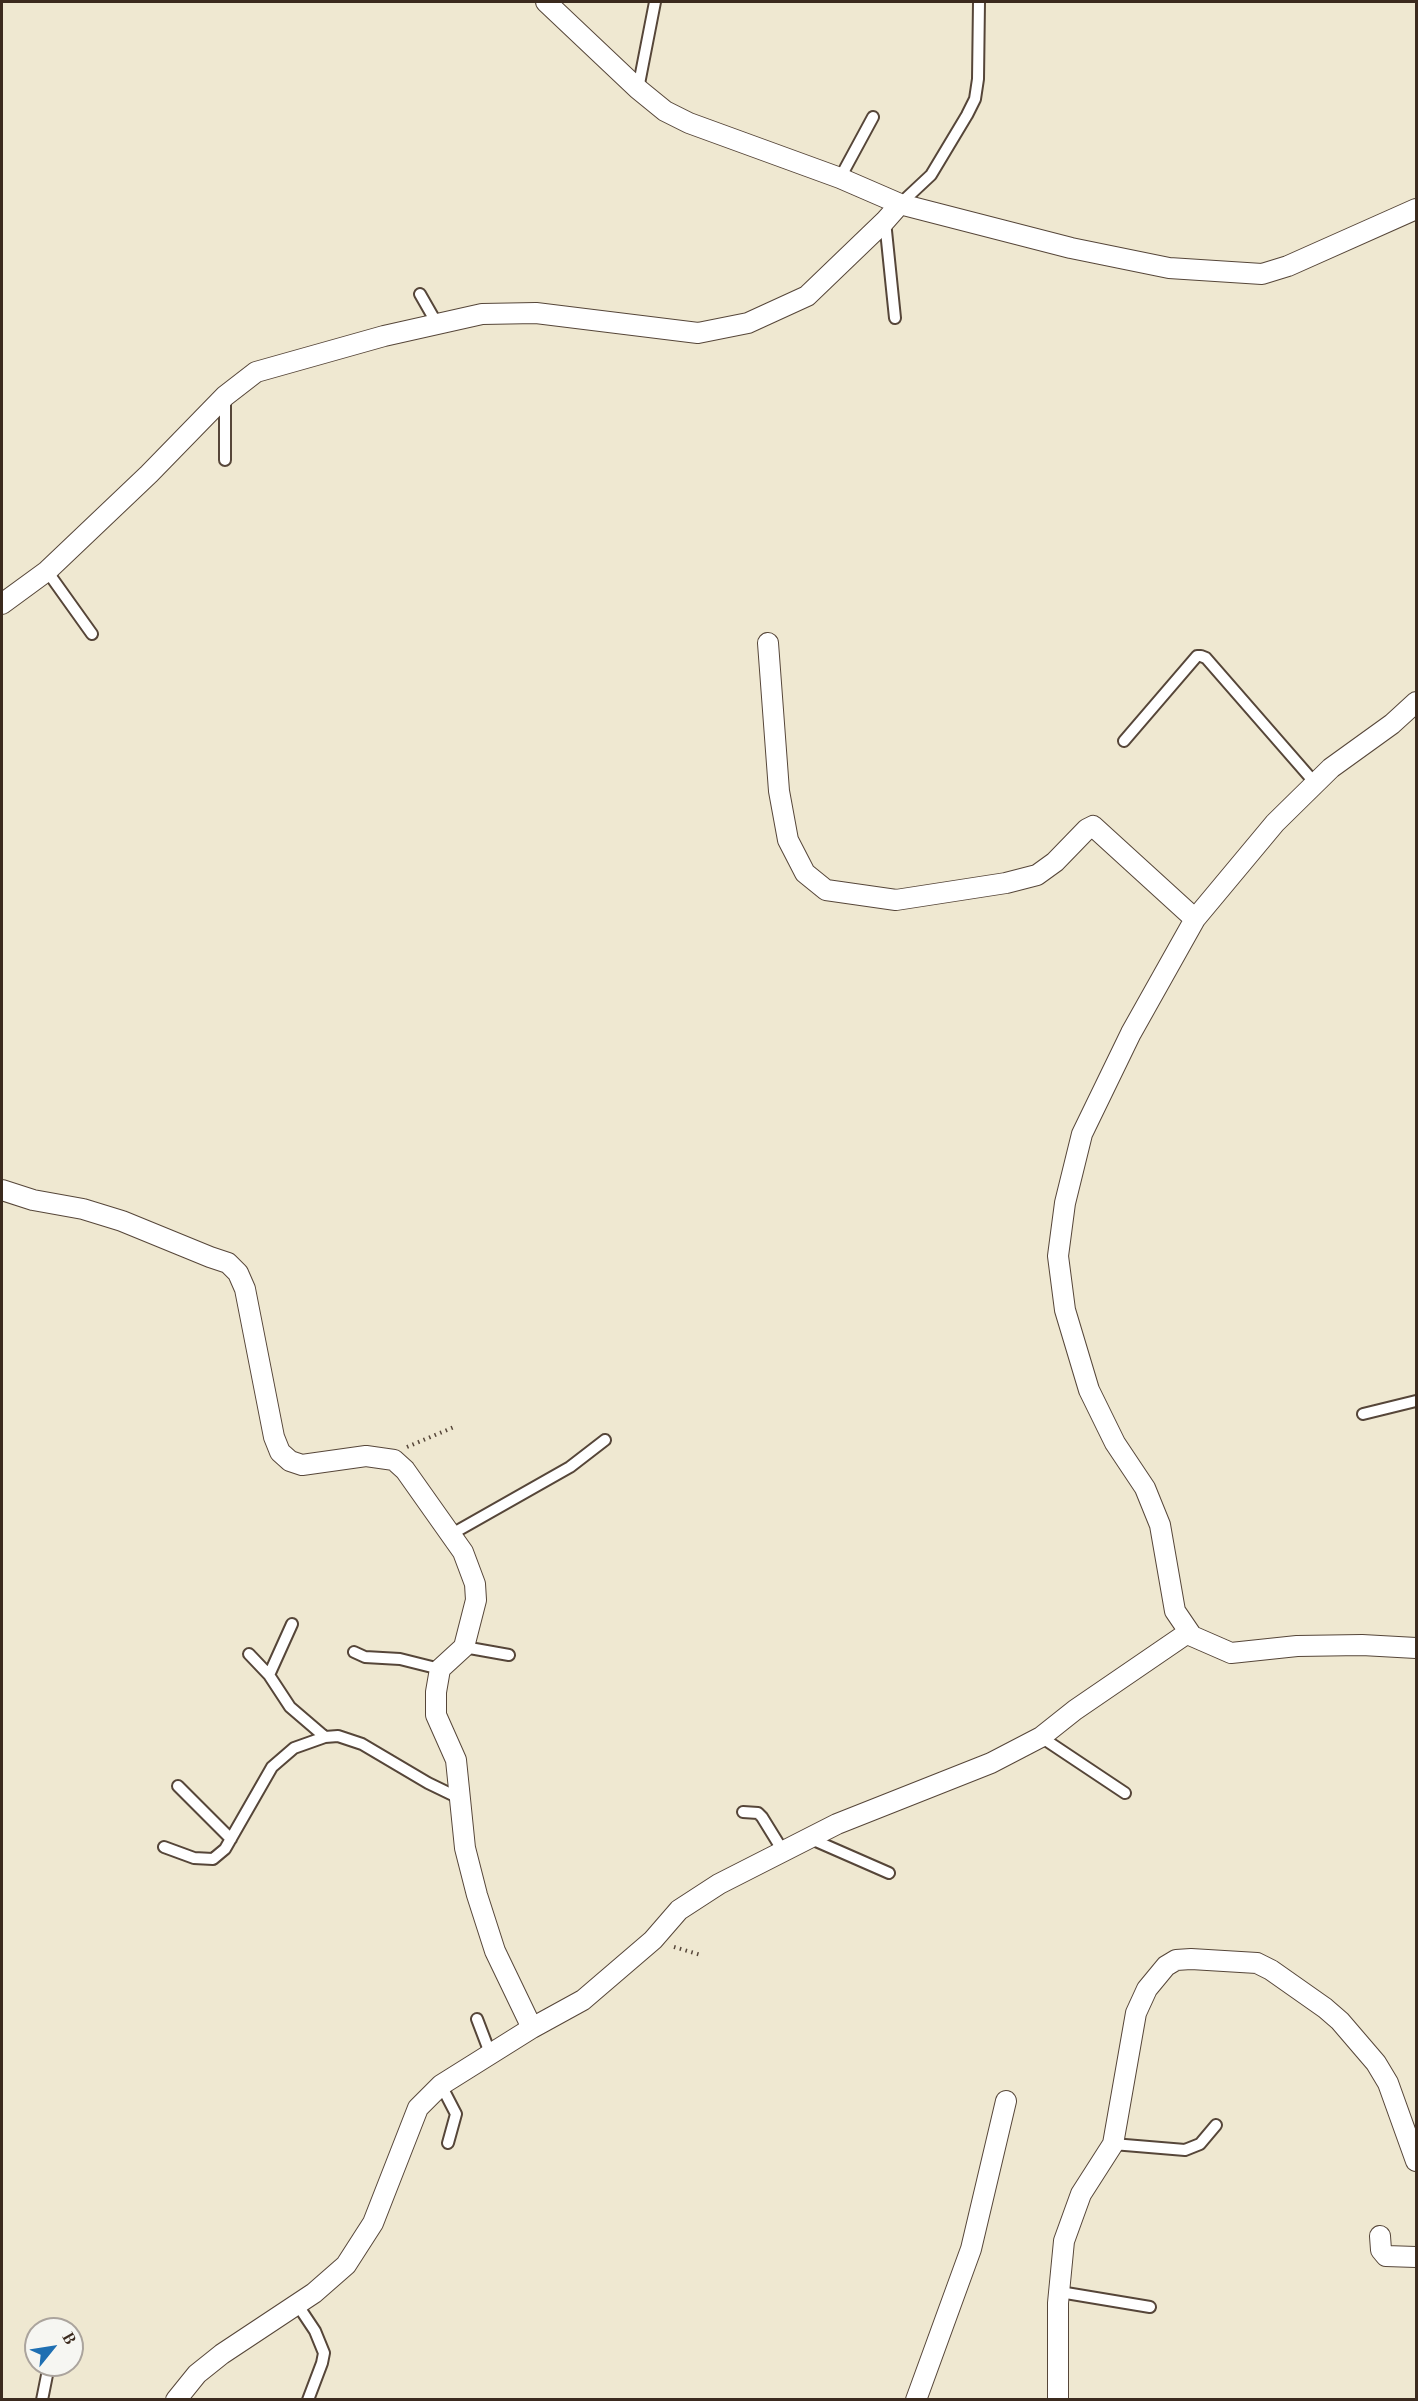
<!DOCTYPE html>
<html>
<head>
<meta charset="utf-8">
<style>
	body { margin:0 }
	#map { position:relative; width:1418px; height:2401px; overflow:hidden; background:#efe8d1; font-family:"Old Standard TT",serif }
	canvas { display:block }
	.frame { position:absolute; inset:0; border:3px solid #3b2a1e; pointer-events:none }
	.north { position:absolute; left:24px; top:2317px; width:60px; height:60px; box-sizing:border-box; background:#f6f6f2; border:2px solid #aba49d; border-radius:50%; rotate:60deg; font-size:16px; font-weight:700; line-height:24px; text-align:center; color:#3b2a1e }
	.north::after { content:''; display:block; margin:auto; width:21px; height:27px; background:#1f6fb2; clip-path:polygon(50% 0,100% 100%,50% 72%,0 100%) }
</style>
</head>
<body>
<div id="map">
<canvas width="1418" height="2401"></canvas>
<div class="frame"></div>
<div class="north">B</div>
</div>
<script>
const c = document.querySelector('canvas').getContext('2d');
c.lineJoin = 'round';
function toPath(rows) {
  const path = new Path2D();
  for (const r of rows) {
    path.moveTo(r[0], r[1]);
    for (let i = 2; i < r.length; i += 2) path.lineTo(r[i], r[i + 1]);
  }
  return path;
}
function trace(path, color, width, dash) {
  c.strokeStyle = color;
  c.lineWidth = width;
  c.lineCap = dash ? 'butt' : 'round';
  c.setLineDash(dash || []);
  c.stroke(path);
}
const path = toPath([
	[407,1447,454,1427],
	[674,1947,701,1955]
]);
const lane = toPath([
	[638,89,655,2],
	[840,178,873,117],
	[900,204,931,175,967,115,975,99,978,79,979,2],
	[885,221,895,318],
	[420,294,436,322],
	[225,460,225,396],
	[47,571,92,634],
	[1124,741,1197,656,1201,656,1206,658,1315,783],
	[1363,1414,1416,1401],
	[450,1535,570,1467,605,1440],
	[464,1647,509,1655],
	[354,1652,365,1657,400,1659,440,1669],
	[249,1654,269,1675,290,1707,325,1737],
	[269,1675,292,1624],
	[1041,1737,1125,1793],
	[178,1786,231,1839],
	[743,1812,758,1813,762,1817,783,1851],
	[809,1838,889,1873],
	[164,1847,194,1858,213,1859,225,1849,272,1767,294,1748,325,1737,338,1736,362,1744,428,1783,459,1798],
	[477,2019,490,2053],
	[441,2085,456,2114,448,2143],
	[1113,2144,1185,2150,1200,2144,1216,2125],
	[1060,2292,1150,2307],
	[297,2304,315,2331,324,2353,322,2363,308,2400],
	[42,2400,49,2365]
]);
const street = toPath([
	[546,2,638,89,665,111,689,123,840,178,900,204,1071,248,1169,268,1262,274,1288,266,1416,209],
	[2,604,47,571,149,474,225,396,256,372,384,336,482,314,536,313,698,333,748,323,807,296,885,221,900,204],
	[768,643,779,791,788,840,805,873,826,890,896,900,1006,883,1037,875,1055,862,1087,829,1093,826,1195,919],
	[1416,702,1392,724,1331,768,1275,823,1195,919,1131,1033,1082,1134,1065,1203,1058,1256,1065,1310,1089,1390,1115,1443,1145,1488,1160,1525,1175,1611,1192,1636,1231,1653,1297,1646,1362,1645,1416,1648],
	[2,1190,33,1200,83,1209,122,1221,210,1257,228,1263,238,1273,245,1289,274,1437,280,1452,290,1461,302,1465,366,1456,394,1460,405,1470,463,1552,475,1584,476,1600,464,1647,440,1669,436,1692,436,1715,456,1760,465,1848,477,1895,495,1951,532,2028],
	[1380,2236,1381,2250,1386,2256,1416,2257],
	[176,2400,197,2374,222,2354,314,2293,346,2265,373,2223,418,2108,441,2085,532,2028,583,2000,653,1940,679,1910,719,1884,837,1824,991,1763,1041,1737,1075,1710,1189,1632],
	[916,2400,971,2249,1006,2101],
	[1058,2400,1058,2303,1064,2241,1081,2194,1113,2144,1136,2013,1147,1989,1166,1966,1176,1960,1191,1959,1257,1963,1271,1970,1325,2008,1340,2021,1376,2063,1388,2083,1416,2161]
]);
trace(lane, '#564639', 14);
trace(street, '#564639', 22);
trace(path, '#564639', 4, [1.5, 4.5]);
trace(lane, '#fff', 10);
trace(street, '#fff', 20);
</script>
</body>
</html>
